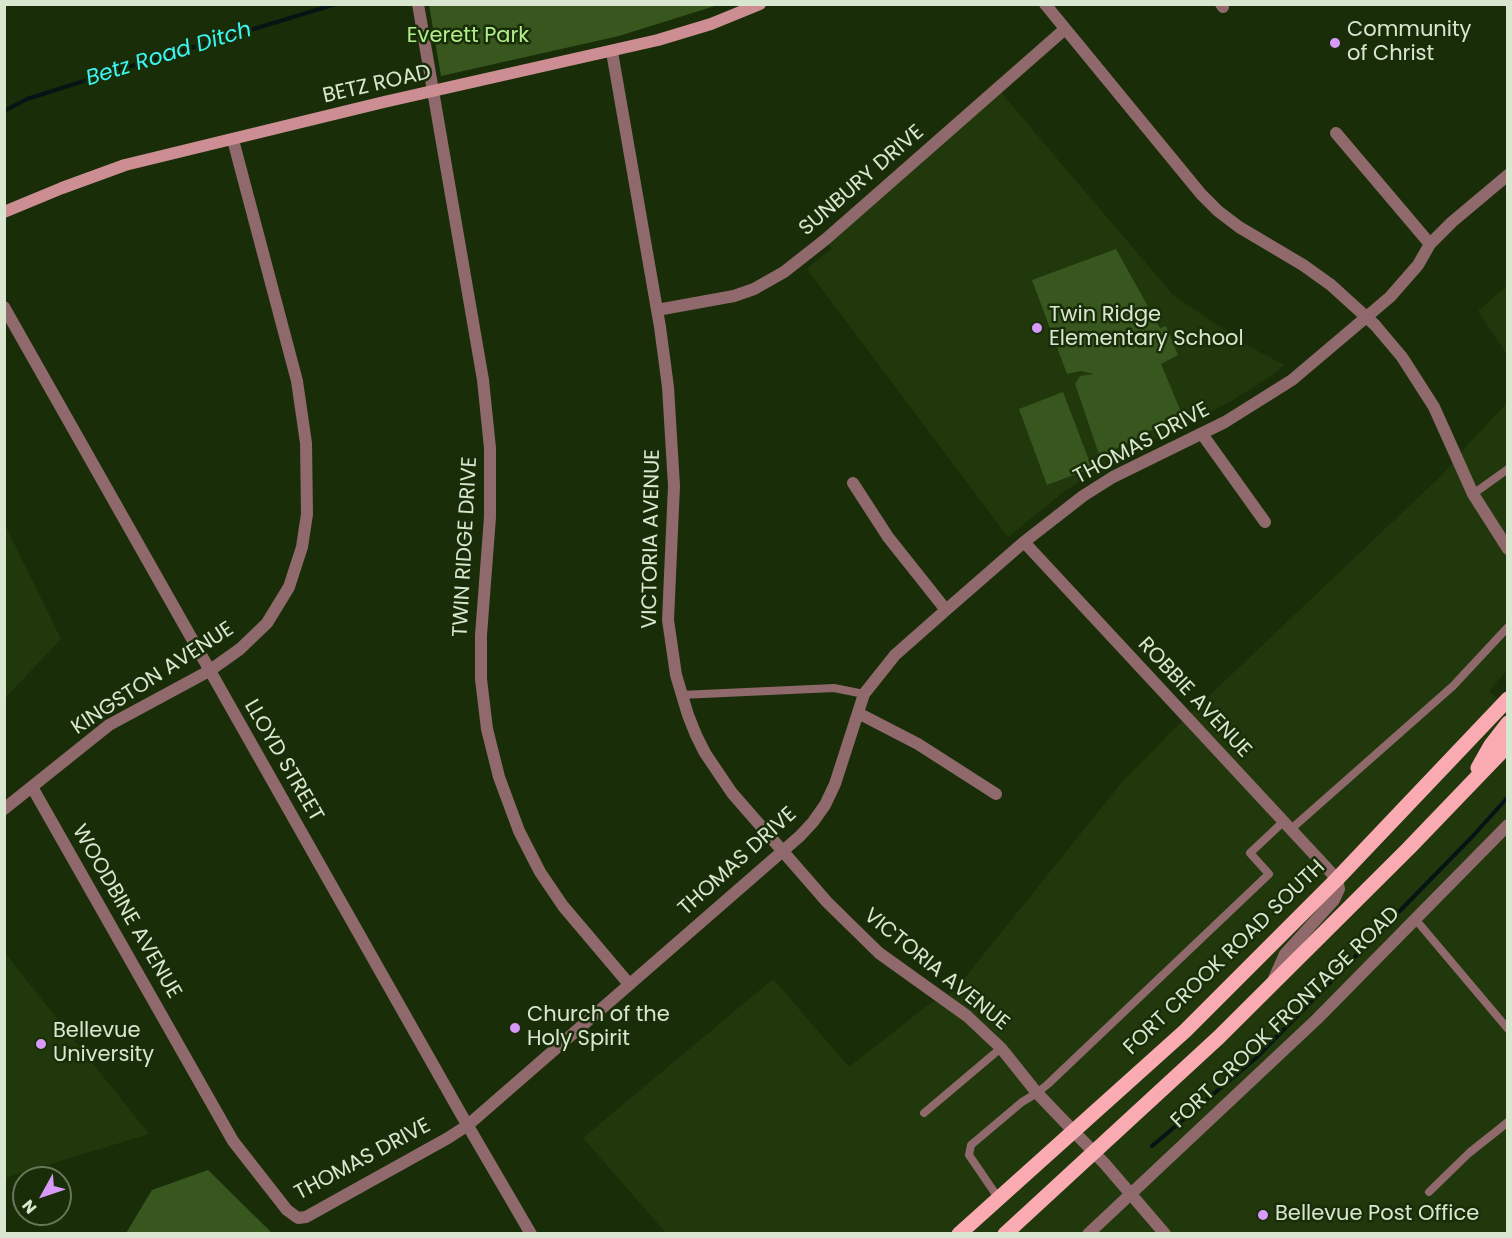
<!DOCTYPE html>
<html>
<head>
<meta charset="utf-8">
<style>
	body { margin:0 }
	#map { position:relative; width:1512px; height:1238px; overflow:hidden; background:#192e08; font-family:Poppins,sans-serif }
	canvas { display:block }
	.frame { position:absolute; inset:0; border:6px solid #d9e7d1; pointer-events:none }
	.north { position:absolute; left:12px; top:1166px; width:60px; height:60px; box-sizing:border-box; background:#192e08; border:2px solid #667858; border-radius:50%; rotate:230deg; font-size:16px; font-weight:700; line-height:24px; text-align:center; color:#d9e7d1 }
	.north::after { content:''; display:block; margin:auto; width:21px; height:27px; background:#d89af8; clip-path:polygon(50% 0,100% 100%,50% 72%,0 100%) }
</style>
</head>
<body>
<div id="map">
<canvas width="1512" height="1238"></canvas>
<div class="frame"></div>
<div class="north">N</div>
</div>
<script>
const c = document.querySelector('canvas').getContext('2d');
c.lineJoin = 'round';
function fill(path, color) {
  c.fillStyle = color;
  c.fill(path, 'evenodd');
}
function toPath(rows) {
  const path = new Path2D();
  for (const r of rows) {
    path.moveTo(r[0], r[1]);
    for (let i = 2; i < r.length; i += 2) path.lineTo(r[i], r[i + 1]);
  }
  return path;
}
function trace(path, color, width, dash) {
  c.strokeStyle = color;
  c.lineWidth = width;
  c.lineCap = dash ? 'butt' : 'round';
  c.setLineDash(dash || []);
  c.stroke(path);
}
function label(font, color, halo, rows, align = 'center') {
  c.font = font + ' Poppins,sans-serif';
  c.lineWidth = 5;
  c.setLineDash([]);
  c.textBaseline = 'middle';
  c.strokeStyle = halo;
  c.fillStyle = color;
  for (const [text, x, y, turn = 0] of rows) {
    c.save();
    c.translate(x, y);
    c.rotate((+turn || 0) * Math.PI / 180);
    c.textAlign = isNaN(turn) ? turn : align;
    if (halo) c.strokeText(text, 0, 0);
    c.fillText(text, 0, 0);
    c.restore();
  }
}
const built = toPath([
	[998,89,1173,295,1250,347,1284,365,1271,376,1228,403,1114,459,1097,470,1065,491,1008,537,807,269,832,248,826,239],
	[1507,286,1507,354,1478,311],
	[1507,403,1507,670,1489,691,1508,707,1507,1233,666,1233,583,1138,773,979,849,1067,928,1005,955,990,1123,781,1172,731,1443,474,1472,440],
	[5,525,61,639,5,698,4,698],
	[5,953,149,1134,5,1178]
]);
const green = toPath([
	[429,5,429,4,718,5,619,36,441,76],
	[1116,249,1160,328,1166,326,1178,355,1161,364,1182,414,1100,457,1075,384,1080,376,1094,374,1081,371,1067,374,1032,280],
	[1063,392,1092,468,1047,485,1019,409],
	[208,1170,272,1233,126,1233,152,1190]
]);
const stream = toPath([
	[4,111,27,99,125,68,336,4],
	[1152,1146,1256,1058,1471,838,1508,797]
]);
const lane = toPath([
	[1473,494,1508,469],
	[681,695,834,688,864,694],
	[1290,830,1453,686,1508,627],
	[1416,920,1508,1029],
	[924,1113,1001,1048],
	[1429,1192,1469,1153,1508,1122],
	[999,1199,969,1155,971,1145,1022,1102,1037,1093,1048,1084,1269,874,1250,853,1283,822]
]);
const street = toPath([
	[418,4,483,380,490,448,490,517,481,635,481,679,487,729,499,777,519,831,540,872,563,906,629,984],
	[1045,4,1201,194,1218,211,1239,227,1303,265,1331,285,1375,325,1402,357,1434,407,1473,494,1508,549],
	[1221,4,1223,7],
	[612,52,660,327,668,387,674,486,668,620,676,675,688,715,696,735,705,753,732,793,827,902,879,953,967,1016,1001,1048,1037,1093,1105,1164,1165,1234],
	[1336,133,1430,244],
	[4,307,461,1114,531,1234],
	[657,310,734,296,754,289,784,272,826,239,1065,29],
	[1202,434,1265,522],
	[853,483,888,537,946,610],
	[1024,542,1337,879,1339,889,1334,900,1285,954,1273,981],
	[858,713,918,744,996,794],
	[32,787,233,1141,287,1210,298,1218,306,1217,448,1138,468,1125,800,836,813,822,825,805,835,784,864,694,895,655,946,610,1024,542,1083,496,1113,477,1225,422,1292,380,1390,297,1418,265,1430,244,1452,222,1508,175],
	[4,809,109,725,209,671,240,649,267,623,289,587,302,547,307,514,306,443,297,381,233,140],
	[1088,1234,1317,1019,1508,825]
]);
const secondary = toPath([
	[4,212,62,188,125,165,384,102,658,40,711,24,760,4]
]);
const primary = toPath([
	[1478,768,1491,745,1508,723],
	[959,1234,1185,1031,1337,879,1508,699],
	[1005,1234,1219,1037,1409,848,1508,745]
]);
const markers = [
	[1335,43,6,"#d89af8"],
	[1037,328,6,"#d89af8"],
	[515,1028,6,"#d89af8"],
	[41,1044,6,"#d89af8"],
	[1263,1215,6,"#d89af8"]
];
const poiNames = [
	["Community",1347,31],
	["of Christ",1347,55],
	["Twin Ridge",1049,316],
	["Elementary School",1049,340],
	["Church of the",527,1016],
	["Holy Spirit",527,1040],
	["Bellevue",53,1032],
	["University",53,1056],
	["Bellevue Post Office",1275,1215]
];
const parkNames = [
	["Everett Park",468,37]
];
const streetNames = [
	["BETZ ROAD",377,85,-13],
	["SUNBURY DRIVE",862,181,-41],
	["THOMAS DRIVE",1142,444,-28],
	["VICTORIA AVENUE",652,539,-89],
	["TWIN RIDGE DRIVE",466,547,-87],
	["KINGSTON AVENUE",153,679,-33],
	["ROBBIE AVENUE",1194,698,47],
	["LLOYD STREET",283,761,60],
	["THOMAS DRIVE",738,862,-42],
	["WOODBINE AVENUE",126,912,60],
	["FORT CROOK ROAD SOUTH",1225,958,-44],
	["VICTORIA AVENUE",936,970,39],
	["FORT CROOK FRONTAGE ROAD",1286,1018,-44],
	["THOMAS DRIVE",363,1160,-28]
];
const waterNames = [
	["Betz Road Ditch",169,55,-17]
];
fill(built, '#20380b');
fill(green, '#37571f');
trace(stream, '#051414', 4);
trace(lane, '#90696c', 8);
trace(street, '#90696c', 12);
trace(secondary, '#cc8e93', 12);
trace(primary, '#faaab1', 15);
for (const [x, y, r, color] of markers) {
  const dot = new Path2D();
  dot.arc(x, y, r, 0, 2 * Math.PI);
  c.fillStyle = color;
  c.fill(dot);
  trace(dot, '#192e08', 2);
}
label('21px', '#d9e7d1', '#192e08', poiNames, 'left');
label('21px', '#b3ee8c', '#192e08', parkNames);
label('21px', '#d9e7d1', '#192e08', streetNames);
label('italic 22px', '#3cf6f4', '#192e08', waterNames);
</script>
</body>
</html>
